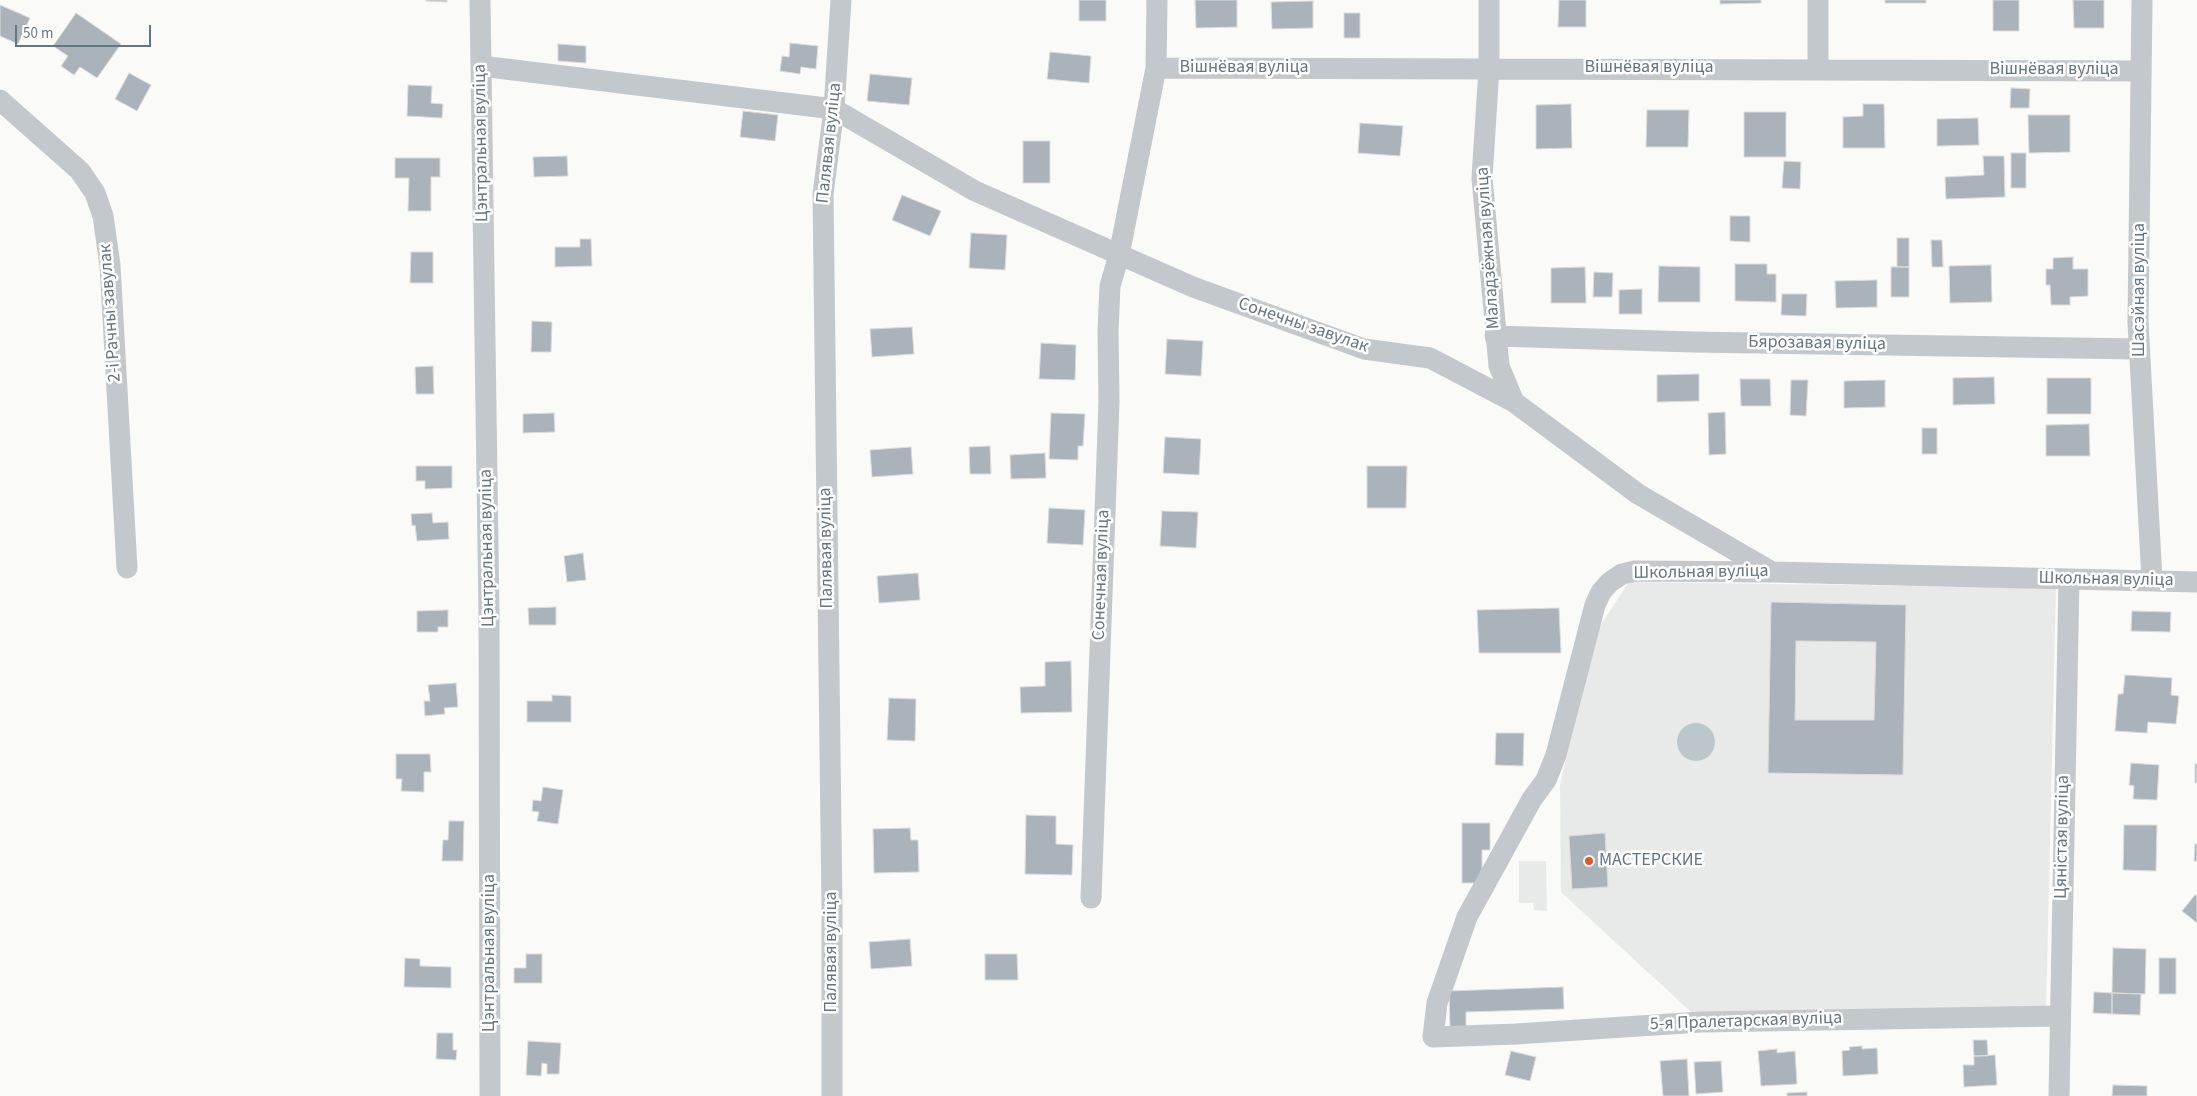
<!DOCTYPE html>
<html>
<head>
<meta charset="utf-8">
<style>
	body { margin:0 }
	#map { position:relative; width:2197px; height:1096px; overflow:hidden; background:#fafaf8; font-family:"Source Sans 3",sans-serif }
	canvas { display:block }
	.scale { position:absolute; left:15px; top:25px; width:136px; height:22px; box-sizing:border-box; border:2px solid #657683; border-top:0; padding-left:6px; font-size:15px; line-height:18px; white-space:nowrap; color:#657683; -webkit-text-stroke:4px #fff; paint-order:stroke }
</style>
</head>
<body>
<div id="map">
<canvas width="2197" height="1096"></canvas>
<div class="scale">50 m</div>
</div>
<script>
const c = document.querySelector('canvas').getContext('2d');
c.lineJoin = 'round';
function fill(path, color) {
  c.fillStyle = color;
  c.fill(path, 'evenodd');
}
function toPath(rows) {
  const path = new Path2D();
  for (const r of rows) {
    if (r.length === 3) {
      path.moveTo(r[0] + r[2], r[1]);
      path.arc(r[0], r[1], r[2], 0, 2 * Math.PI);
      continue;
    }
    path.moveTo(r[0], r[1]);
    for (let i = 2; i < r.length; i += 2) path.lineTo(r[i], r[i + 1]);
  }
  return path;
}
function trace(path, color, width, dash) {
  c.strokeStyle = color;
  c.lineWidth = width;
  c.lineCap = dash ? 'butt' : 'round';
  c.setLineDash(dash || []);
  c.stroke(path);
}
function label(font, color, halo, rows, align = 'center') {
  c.font = font + ' "Source Sans 3",sans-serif';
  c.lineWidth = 5;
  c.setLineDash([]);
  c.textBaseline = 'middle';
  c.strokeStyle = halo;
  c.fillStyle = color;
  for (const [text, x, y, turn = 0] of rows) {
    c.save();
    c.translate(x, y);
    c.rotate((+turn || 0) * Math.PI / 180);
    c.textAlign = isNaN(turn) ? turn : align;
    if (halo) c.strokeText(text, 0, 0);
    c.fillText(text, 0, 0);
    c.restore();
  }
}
const built = toPath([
	[1629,582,2056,588,2046,1011,1691,1012,1561,892,1560,784,1598,629],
	[1519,861,1546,861,1547,911,1534,910,1533,903,1519,903]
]);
const water = toPath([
	[1696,742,19]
]);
const building = toPath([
	[426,0,447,0,447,2,426,1,426,0],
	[1079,0,1106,0,1106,21,1079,21,1079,0],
	[1195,0,1237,0,1237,27,1196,28,1195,0],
	[1559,0,1586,0,1586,27,1558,27,1559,0],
	[1720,0,1761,0,1761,3,1720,4,1720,0],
	[1885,0,1926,0,1926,3,1885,3,1885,0],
	[1993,0,2019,0,2019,31,1993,31,1993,0],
	[2073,0,2104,0,2104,28,2074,28,2073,0],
	[1313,1,1313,28,1272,29,1271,2,1313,1],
	[0,5,30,18,18,44,0,36,0,5],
	[76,13,121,44,97,78,80,67,74,75,61,66,68,56,53,46,76,13],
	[1344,13,1360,13,1360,38,1344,38,1344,13],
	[790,43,818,46,816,69,801,67,800,74,780,71,782,56,789,57,790,43],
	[558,44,586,46,586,63,558,61,558,44],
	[1050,52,1091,56,1089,83,1047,79,1050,52],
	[129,73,151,85,137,111,115,99,129,73],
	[870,74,912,78,909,105,867,101,870,74],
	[408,85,432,86,431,103,443,104,442,118,407,116,408,85],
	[2011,88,2030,89,2029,108,2010,108,2011,88],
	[1571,104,1572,148,1536,149,1536,105,1571,104],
	[1863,104,1884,104,1885,148,1843,148,1843,117,1863,116,1863,104],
	[1647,110,1689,110,1688,147,1646,147,1647,110],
	[743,111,778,115,775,141,740,137,743,111],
	[1744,112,1786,112,1786,157,1744,157,1744,112],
	[2028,115,2070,115,2070,152,2029,153,2028,115],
	[1978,118,1979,145,1937,146,1937,119,1978,118],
	[1360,123,1403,126,1400,156,1358,153,1360,123],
	[1023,141,1050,141,1050,183,1023,183,1023,141],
	[2011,153,2026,153,2026,188,2011,188,2011,153],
	[567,156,568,176,534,177,533,157,567,156],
	[1983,156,2004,156,2005,197,1946,199,1945,177,1984,175,1983,156],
	[395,158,440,158,440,177,431,177,431,211,408,211,409,178,395,178,395,158],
	[1784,161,1801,162,1800,189,1782,188,1784,161],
	[902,195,941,211,930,236,892,220,902,195],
	[1730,216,1750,216,1750,242,1730,241,1730,216],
	[971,233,1007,235,1005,270,969,268,971,233],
	[1897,238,1909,238,1909,267,1897,267,1897,238],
	[580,239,591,239,592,266,555,267,555,247,580,247,580,239],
	[1931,240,1942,240,1943,267,1932,267,1931,240],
	[411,252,433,252,433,283,410,283,411,252],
	[2073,257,2073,269,2088,269,2088,296,2070,297,2070,305,2051,305,2050,285,2046,285,2046,269,2053,269,2053,258,2073,257],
	[1735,264,1767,264,1767,274,1776,274,1776,302,1735,301,1735,264],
	[1991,265,1992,302,1950,303,1949,266,1991,265],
	[1659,266,1700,267,1700,302,1658,302,1659,266],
	[1585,267,1586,303,1551,303,1551,268,1585,267],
	[1891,267,1909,267,1909,297,1891,297,1891,267],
	[1594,272,1613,273,1612,297,1593,297,1594,272],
	[1877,280,1877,307,1836,308,1835,281,1877,280],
	[1642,289,1642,314,1619,314,1619,290,1642,289],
	[1782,294,1807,294,1806,316,1781,315,1782,294],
	[532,321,552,322,551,352,531,352,532,321],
	[912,327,914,354,872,357,870,329,912,327],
	[1167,339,1203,341,1201,376,1165,374,1167,339],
	[1041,343,1076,345,1075,380,1039,379,1041,343],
	[433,366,434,394,416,394,415,367,433,366],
	[1699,374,1699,401,1657,402,1657,375,1699,374],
	[1994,377,1995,404,1953,405,1953,378,1994,377],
	[2047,378,2091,378,2091,414,2047,414,2047,378],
	[1740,379,1770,379,1771,406,1741,406,1740,379],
	[1791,380,1808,380,1806,416,1790,415,1791,380],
	[1885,380,1885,407,1844,408,1844,381,1885,380],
	[1725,412,1726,454,1709,455,1708,413,1725,412],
	[554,413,555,432,523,433,523,414,554,413],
	[1051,413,1085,414,1083,446,1078,446,1078,460,1049,459,1051,413],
	[2089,424,2090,456,2046,456,2046,425,2089,424],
	[1922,428,1937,428,1937,454,1922,454,1922,428],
	[1165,437,1201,439,1199,475,1163,473,1165,437],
	[990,446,991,474,970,474,969,447,990,446],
	[911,447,913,474,872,477,870,450,911,447],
	[1045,453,1046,478,1011,479,1010,455,1045,453],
	[416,466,452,466,452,488,425,489,425,481,416,481,416,466],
	[1367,466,1407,466,1406,508,1367,508,1367,466],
	[1049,508,1085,510,1083,545,1047,543,1049,508],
	[1162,511,1198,512,1196,548,1160,546,1162,511],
	[432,513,433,523,448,522,449,539,417,541,415,525,412,526,411,514,432,513],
	[583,553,586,580,567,582,564,556,583,553],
	[918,573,920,600,879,603,877,576,918,573],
	[1771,602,1906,605,1903,775,1768,773,1771,602],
	[1796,641,1876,642,1874,720,1795,720,1796,641],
	[556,607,556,625,529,625,528,608,556,607],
	[1559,608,1561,653,1479,653,1477,610,1559,608],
	[448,610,448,627,438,627,438,632,417,632,417,611,448,610],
	[2132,611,2171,612,2170,632,2131,631,2132,611],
	[1071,661,1072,712,1021,713,1020,687,1045,686,1045,662,1071,661],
	[2125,675,2172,678,2171,695,2179,696,2176,724,2148,722,2147,733,2115,731,2118,694,2123,694,2125,675],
	[456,683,458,707,444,708,445,714,425,716,424,701,430,701,428,685,456,683],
	[552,695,571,696,571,722,527,722,527,701,552,701,552,695],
	[889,698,916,699,915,741,887,740,889,698],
	[1496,733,1524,733,1523,766,1495,765,1496,733],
	[396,754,430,754,431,772,424,772,424,792,401,791,402,779,396,779,396,754],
	[2131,763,2159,765,2157,800,2133,799,2134,786,2129,785,2131,763],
	[2195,764,2197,764,2197,783,2195,783,2195,764],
	[543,787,563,790,558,824,537,821,539,812,532,811,533,800,541,801,543,787],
	[1026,815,1056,816,1056,844,1073,845,1072,875,1025,874,1026,815],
	[449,821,464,821,463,861,442,861,443,840,448,840,449,821],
	[1462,823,1490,823,1490,850,1482,850,1482,883,1462,883,1462,823],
	[2124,825,2157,825,2156,871,2123,870,2124,825],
	[910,828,911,840,918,840,919,872,874,873,873,829,910,828],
	[1605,833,1608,887,1572,889,1569,836,1605,833],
	[2195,844,2197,844,2197,861,2194,861,2195,844],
	[2195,895,2197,896,2197,923,2182,911,2195,895],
	[910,939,912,966,871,969,869,942,910,939],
	[2113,948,2146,949,2145,994,2112,993,2113,948],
	[526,954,542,954,542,983,514,983,514,968,526,968,526,954],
	[985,954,1017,954,1018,980,985,980,985,954],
	[405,958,420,959,420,966,451,967,451,988,404,987,405,958],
	[2159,958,2176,958,2176,994,2159,994,2159,958],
	[1563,987,1564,1009,1466,1012,1466,1027,1450,1027,1449,991,1563,987],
	[2094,992,2112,993,2112,1014,2093,1013,2094,992],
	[2112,993,2141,994,2140,1015,2112,1014,2112,993],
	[437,1033,453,1033,453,1050,457,1050,456,1060,436,1059,437,1033],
	[1973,1040,1987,1040,1988,1056,1974,1056,1973,1040],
	[528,1041,561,1043,559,1074,547,1074,547,1064,542,1063,541,1076,526,1075,528,1041],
	[1862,1046,1862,1049,1877,1048,1878,1074,1843,1076,1842,1051,1850,1050,1849,1047,1862,1046],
	[1777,1049,1777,1053,1795,1051,1797,1084,1761,1086,1758,1051,1777,1049],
	[1511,1051,1536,1057,1530,1081,1505,1075,1511,1051],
	[1995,1055,1997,1085,1964,1087,1963,1065,1974,1065,1974,1056,1995,1055],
	[1687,1059,1689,1096,1663,1096,1660,1061,1687,1059],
	[1721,1061,1723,1092,1696,1094,1694,1062,1721,1061],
	[2113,1085,2147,1086,2147,1096,2112,1096,2113,1085],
	[1807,1092,1807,1096,1787,1096,1787,1093,1807,1092]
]);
const minor = toPath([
	[480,0,489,613,490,1096],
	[1489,0,1489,68,1482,178,1499,366,1514,402],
	[1818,0,1818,69],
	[2142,0,2138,322,2152,580],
	[481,66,834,109,975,191,1193,287,1364,349,1430,358,1514,402,1638,494,1772,572],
	[1156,68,2141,71],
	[0,100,80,171,95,193,103,216,110,265,127,568],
	[1495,336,1693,342,2139,349],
	[1091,898,1109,402,1108,331,1110,286,1119,255,1156,68,1157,0],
	[2059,1016,1701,1022,1516,1034,1433,1037,1437,1003,1467,917,1532,799,1546,780,1556,755,1595,605,1601,592,1610,582,1622,574,1635,571,1772,572,2197,582],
	[832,1096,832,908,823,194,834,109,841,0],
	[2059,1096,2069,579]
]);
const markers = [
	[1589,861,5,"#e4572e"]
];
const streetNames = [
	["Вішнёвая вуліца",1244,68],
	["Вішнёвая вуліца",1649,68],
	["Вішнёвая вуліца",2054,70],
	["Цэнтральная вуліца",482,143,-91],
	["Палявая вуліца",830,143,-84],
	["Маладзёжная вуліца",1489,248,-94],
	["Шасэйная вуліца",2140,290,-90],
	["2-і Рачны завулак",111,313,-94],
	["Сонечны завулак",1303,326,19],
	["Бярозавая вуліца",1817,344,1],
	["Цэнтральная вуліца",488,548,-91],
	["Палявая вуліца",827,548,-91],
	["Школьная вуліца",1701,573,-1],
	["Сонечная вуліца",1102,575,-88],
	["Школьная вуліца",2106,580,1],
	["Цяністая вуліца",2063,837,-89],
	["Палявая вуліца",832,952,-90],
	["Цэнтральная вуліца",490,953,-90],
	["5-я Пралетарская вуліца",1746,1022,-2]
];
const poiNames = [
	["МАСТЕРСКИЕ",1599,861]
];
fill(built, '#e8e9e9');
fill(water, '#bbc7cb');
fill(building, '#aab3b9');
trace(building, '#dcdcda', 1);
trace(minor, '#c3c8cc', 21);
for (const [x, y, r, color] of markers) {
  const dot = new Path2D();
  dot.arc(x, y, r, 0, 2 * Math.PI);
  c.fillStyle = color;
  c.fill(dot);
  trace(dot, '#fff', 2);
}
label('18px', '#657683', '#fff', streetNames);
label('18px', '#657683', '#fff', poiNames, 'left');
</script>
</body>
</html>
